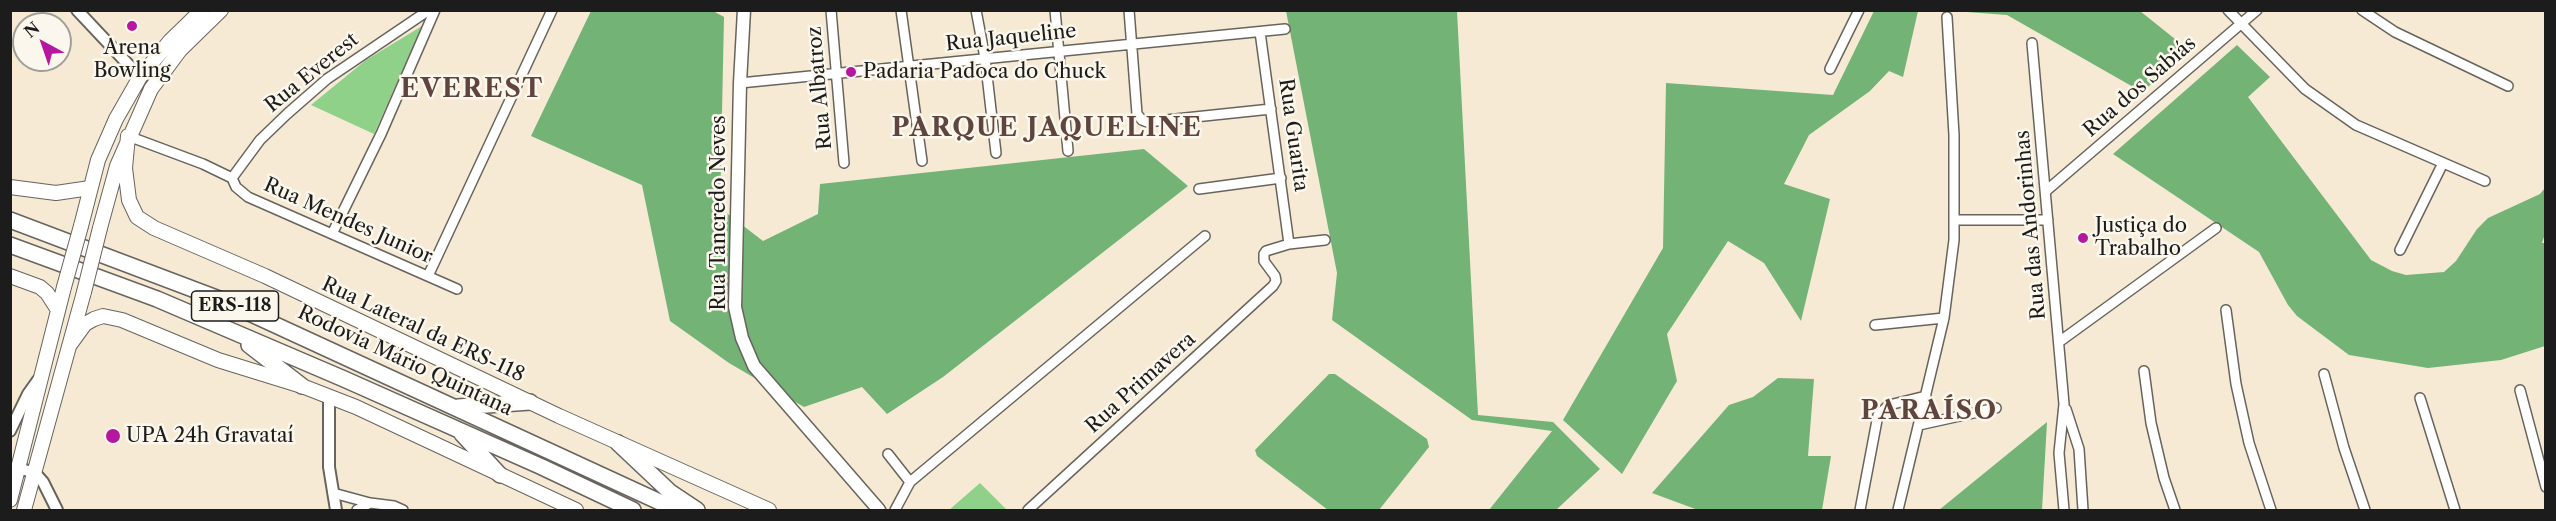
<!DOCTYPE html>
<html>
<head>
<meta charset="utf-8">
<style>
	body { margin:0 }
	#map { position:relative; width:2556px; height:521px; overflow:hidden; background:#f6ead5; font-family:"Libre Caslon Text",serif }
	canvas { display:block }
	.frame { position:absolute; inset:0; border:12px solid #1c1c1c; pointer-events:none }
	.north { position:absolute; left:12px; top:12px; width:60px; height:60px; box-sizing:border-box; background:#fbf7ec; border:2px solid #a29f99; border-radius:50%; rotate:320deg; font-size:16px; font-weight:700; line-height:24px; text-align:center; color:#1c1c1c }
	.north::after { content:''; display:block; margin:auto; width:21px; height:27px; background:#b5179e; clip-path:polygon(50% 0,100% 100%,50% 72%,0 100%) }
</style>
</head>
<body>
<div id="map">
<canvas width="2556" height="521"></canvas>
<div class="frame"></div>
<div class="north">N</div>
</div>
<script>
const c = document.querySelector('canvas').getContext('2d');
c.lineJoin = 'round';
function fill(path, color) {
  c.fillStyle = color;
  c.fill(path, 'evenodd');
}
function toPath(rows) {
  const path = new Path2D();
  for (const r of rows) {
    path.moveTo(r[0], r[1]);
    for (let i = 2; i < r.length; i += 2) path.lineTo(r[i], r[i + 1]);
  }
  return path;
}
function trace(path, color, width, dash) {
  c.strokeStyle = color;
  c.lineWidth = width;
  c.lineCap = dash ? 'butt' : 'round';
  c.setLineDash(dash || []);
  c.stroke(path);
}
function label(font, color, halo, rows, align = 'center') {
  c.font = font + ' "Libre Caslon Text",serif';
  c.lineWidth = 5;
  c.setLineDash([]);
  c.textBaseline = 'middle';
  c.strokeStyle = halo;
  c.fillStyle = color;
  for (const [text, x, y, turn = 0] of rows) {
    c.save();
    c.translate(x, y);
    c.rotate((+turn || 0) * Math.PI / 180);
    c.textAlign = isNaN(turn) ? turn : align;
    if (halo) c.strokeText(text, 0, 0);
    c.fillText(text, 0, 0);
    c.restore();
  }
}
const green = toPath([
	[422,26,374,134,311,105,366,60],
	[980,483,1007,510,949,510]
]);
const forest = toPath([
	[591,11,713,11,724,17,720,208,763,241,818,214,820,184,1144,149,1188,186,943,377,887,414,862,387,804,407,729,363,670,321,642,185,531,136],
	[1286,11,1457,11,1478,415,1553,422,1600,469,1556,510,1489,510,1552,431,1472,420,1332,320,1337,273],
	[1874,11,1918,11,1903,77,1889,71,1870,91,1809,135,1784,184,1830,199,1801,321,1764,263,1728,241,1667,334,1677,381,1622,474,1563,420,1663,248,1666,83,1833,95],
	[1953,11,2140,11,2190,51,2142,92,2007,15],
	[2237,45,2270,77,2248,97,2371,260,2392,271,2406,275,2444,272,2456,261,2477,229,2488,218,2540,194,2545,188,2545,234,2542,243,2546,243,2545,346,2501,360,2428,368,2349,355,2297,316,2288,305,2259,252,2113,154],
	[1329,374,1335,374,1427,439,1429,447,1379,510,1328,510,1257,456,1255,450],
	[1778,378,1814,379,1808,456,1831,456,1822,510,1698,510,1652,493,1729,405,1753,397],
	[2047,422,2042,510,1939,510]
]);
const minor = toPath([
	[831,10,844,163],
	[901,10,922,161],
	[976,10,985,58,996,153],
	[1055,10,1068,151],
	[1129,10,1137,114,1142,120,1147,122,1271,109],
	[2228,10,2305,89,2356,125,2485,181],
	[2362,10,2395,32,2508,86],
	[1260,32,1289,244],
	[2032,43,2064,404,2059,453,2064,510],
	[1830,69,1859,10],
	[740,83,1285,29],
	[128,136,203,164,232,178],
	[232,178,260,140,287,114,327,79,429,10],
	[232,178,236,187,248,197,457,289],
	[1199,189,1281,178],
	[2046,191,2257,10],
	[1954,220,2048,220],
	[332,234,381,134,435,10],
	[2400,250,2443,163],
	[428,276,552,10],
	[2226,310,2236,384,2249,443,2271,510],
	[1875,325,1944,318],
	[2059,342,2216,228],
	[2144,371,2151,423,2164,478,2175,510],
	[2324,374,2344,448,2365,510],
	[2520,390,2546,487],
	[2420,398,2455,510],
	[2066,409,2079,449,2083,510],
	[1919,425,1996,408],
	[888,454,910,482,895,510],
	[910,482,1205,236],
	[333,493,370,503,394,506,403,510],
	[357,510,370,503],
	[1028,510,1273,286,1276,281,1275,276,1264,261,1264,254,1266,251,1289,244,1325,240],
	[1860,510,1878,415,1889,405,1926,396],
	[1898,510,1944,318,1954,240,1954,135,1947,17]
]);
const tertiary = toPath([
	[77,10,140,77],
	[329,396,329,467,336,510],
	[10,431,28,394,38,380],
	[18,468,35,473,43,482,57,510]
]);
const secondary = toPath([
	[744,10,740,83,735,307,742,338,754,366,879,510]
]);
const primary = toPath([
	[128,136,125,168,129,200,137,217,154,228,265,276,559,416,769,510],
	[10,187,56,193,90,188],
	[81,226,98,160,116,119,140,77,170,41,202,10],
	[100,228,117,166,151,89,180,50,221,10],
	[10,276,40,287,47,293,58,310],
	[69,346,85,324,94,319,103,316,122,320,218,360,302,386,356,407,576,510],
	[10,500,64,287],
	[24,510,84,292]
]);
const trunk = toPath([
	[10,220,219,299,677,510],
	[10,245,157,299,344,379,542,467,633,510],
	[249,345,302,386],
	[458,407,530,402],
	[462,434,500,475],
	[618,443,670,492,697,510]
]);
const primaryBridge = toPath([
	[64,287,81,226],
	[84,292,100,228]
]);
const markers = [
	[132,26,6,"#b5179e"],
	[851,72,6,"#b5179e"],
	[2083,238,6,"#b5179e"],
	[113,436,8,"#b5179e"]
];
const shields = [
	[235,306,87]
];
const shieldNames = [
	["ERS-118",235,306]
];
const streetNames = [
	["Rua Jaqueline",1011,38,-6],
	["Rua Everest",312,73,-39],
	["Rua dos Sabiás",2140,87,-41],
	["Rua Albatroz",820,88,-95],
	["Rua Guarita",1293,135,82],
	["Rua Tancredo Neves",719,213,-90],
	["Rua Mendes Junior",348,221,24],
	["Rua das Andorinhas",2031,225,-95],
	["Rua Lateral da ERS-118",423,330,25],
	["Rodovia Mário Quintana",405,361,25],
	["Rua Primavera",1141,383,-42]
];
const poiNames = [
	["Arena",132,48,"center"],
	["Bowling",132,71,"center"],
	["Padaria Padoca do Chuck",863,72],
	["Justiça do",2095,226],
	["Trabalho",2095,249],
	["UPA 24h Gravataí",126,436]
];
const districtNames = [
	["EVEREST",472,89],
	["PARQUE JAQUELINE",1047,128],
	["PARAÍSO",1929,411]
];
fill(green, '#8fd189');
fill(forest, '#73b375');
trace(minor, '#68645d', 12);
trace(tertiary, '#68645d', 14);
trace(secondary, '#68645d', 15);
trace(primary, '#68645d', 16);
trace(trunk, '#68645d', 18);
trace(minor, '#fff', 9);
trace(tertiary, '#fff', 10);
trace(secondary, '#fff', 12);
trace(primary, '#fff', 14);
trace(trunk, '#fff', 15);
trace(primaryBridge, '#68645d', 16, []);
trace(primaryBridge, '#fff', 14);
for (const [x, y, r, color] of markers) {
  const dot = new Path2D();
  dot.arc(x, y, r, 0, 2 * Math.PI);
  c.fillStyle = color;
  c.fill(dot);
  trace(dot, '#fbf7ec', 2);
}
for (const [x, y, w] of shields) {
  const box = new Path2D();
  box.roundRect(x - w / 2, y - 15, w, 30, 4.5);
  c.fillStyle = '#fbf7ec';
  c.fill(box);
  trace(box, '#1c1c1c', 1.5);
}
label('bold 18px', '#1c1c1c', null, shieldNames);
label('20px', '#1c1c1c', '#fbf7ec', streetNames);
label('20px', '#1c1c1c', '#fbf7ec', poiNames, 'left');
c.letterSpacing = '1.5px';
label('bold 26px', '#60453f', '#fbf7ec', districtNames);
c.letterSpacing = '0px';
</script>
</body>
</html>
